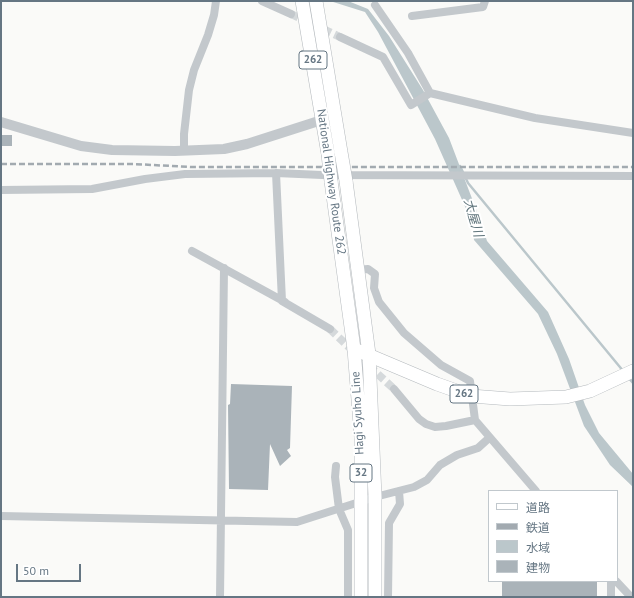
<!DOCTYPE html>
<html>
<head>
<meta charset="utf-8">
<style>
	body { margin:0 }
	#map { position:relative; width:634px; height:598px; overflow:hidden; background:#fafaf8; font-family:"PT Sans","Noto Sans JP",sans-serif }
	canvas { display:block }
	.frame { position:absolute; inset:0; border:2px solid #657683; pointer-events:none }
	.legend { position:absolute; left:488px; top:490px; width:130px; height:92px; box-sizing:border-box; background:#fff; border:1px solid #c1c8cd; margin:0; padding:5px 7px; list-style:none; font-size:12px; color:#657683 }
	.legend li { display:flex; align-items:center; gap:8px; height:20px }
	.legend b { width:20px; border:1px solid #c1c8cd }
	.scale { position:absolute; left:16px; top:564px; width:65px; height:18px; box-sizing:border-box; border:2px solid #657683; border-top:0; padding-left:5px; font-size:12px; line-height:14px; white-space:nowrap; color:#657683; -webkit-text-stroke:3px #fff; paint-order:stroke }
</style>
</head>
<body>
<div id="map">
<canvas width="634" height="598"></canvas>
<div class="frame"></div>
<ul class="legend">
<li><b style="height:5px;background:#fff"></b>道路</li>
<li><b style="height:5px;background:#a2aab0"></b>鉄道</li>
<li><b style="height:11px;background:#bbc7cb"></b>水域</li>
<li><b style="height:11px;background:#aab3b9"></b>建物</li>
</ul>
<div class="scale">50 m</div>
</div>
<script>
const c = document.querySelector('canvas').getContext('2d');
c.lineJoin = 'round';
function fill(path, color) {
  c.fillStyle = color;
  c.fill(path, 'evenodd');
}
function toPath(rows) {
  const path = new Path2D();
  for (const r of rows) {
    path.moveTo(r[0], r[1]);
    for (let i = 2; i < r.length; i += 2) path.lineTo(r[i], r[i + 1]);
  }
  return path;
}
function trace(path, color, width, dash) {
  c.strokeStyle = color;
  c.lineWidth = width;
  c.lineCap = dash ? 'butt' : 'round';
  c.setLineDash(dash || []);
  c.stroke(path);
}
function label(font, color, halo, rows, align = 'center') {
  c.font = font + ' "PT Sans","Noto Sans JP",sans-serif';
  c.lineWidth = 4;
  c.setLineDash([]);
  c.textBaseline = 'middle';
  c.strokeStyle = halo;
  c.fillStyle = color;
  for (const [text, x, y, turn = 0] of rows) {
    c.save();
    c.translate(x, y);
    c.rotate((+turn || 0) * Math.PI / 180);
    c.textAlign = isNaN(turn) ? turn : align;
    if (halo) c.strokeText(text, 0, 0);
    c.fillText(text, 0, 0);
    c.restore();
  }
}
const water = toPath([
	[330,1,348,1,368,9,389,36,423,90,449,138,479,217,487,241,548,312,569,359,585,405,599,433,633,474,633,487,610,465,584,426,557,354,538,314,474,240,471,220,435,139,378,32,365,12]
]);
const stream = toPath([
	[460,166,468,183,624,372],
	[628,377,633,383]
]);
const building = toPath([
	[1,135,12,135,12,146,1,146],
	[231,384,292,386,290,448,287,450,291,456,280,466,270,444,268,490,229,489,228,405,230,404],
	[502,581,597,581,597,597,502,597]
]);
const minorTunnel = toPath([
	[291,14,340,37],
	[330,329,355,353],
	[369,366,394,389]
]);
const minor = toPath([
	[262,1,291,14],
	[375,5,408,53,430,93],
	[412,16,483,7,485,1],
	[340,37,383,57,411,105,430,93,535,118,633,133],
	[184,151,184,134,189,90,194,70,208,35,214,15,216,1],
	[276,173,282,301,330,329],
	[1,190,92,189,145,179,185,174,276,173,322,175,633,176],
	[192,251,285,302],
	[357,270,368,269,375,274,374,288,379,302,404,333,441,365,470,381,475,420,536,491],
	[394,389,419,419,426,424,435,427,446,426,475,420],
	[336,466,335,477,339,509,348,530,348,597],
	[1,516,297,522,375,497,414,487,427,480,440,465,457,455,478,448,489,438],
	[616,581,631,597],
	[220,597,224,268],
	[388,597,389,523,400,504,399,491],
	[611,597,611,581]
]);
const tertiary = toPath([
	[1,122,81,146,112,150,175,151,224,149,247,144,328,118]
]);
const primary = toPath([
	[354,349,361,437,361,597],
	[369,354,375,497,375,597]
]);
const trunk = toPath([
	[302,1,328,154],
	[316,1,341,152],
	[331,181,354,349,437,384,471,396,510,399,566,397,590,391,633,371],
	[346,181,369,354]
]);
const rail = toPath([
	[1,164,133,164,191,167,633,167]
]);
const trunkBridge = toPath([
	[341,152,346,181],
	[328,154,331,181]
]);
const shields = [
	[313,60,28],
	[464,394,28],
	[361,473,22]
];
const shieldNames = [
	["262",313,60],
	["262",464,394],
	["32",361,473]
];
const streetNames = [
	["National Highway Route 262",331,182,82],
	["Hagi Syuho Line",358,413,-93]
];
const waterNames = [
	["大屋川",473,218,74]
];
fill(water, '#bbc7cb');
trace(stream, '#bbc7cb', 2.5);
fill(building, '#aab3b9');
trace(minorTunnel, '#d5d9db', 8, [8, 4]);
trace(primary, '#b5babe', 14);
trace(trunk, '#b4b9bd', 14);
trace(minor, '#c3c8cc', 8);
trace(tertiary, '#c3c8cc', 10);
trace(primary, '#fff', 13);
trace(trunk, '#fff', 13);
trace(rail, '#a2aab0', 2.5, [6, 3]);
trace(trunkBridge, '#b4b9bd', 14, []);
trace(trunkBridge, '#fff', 13);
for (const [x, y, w] of shields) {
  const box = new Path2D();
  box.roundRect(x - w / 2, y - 9, w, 18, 3);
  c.fillStyle = '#fff';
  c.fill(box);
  trace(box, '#657683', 1);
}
label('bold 11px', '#657683', null, shieldNames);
label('12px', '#657683', '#fff', streetNames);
label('italic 13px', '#60757c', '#fff', waterNames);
</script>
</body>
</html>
